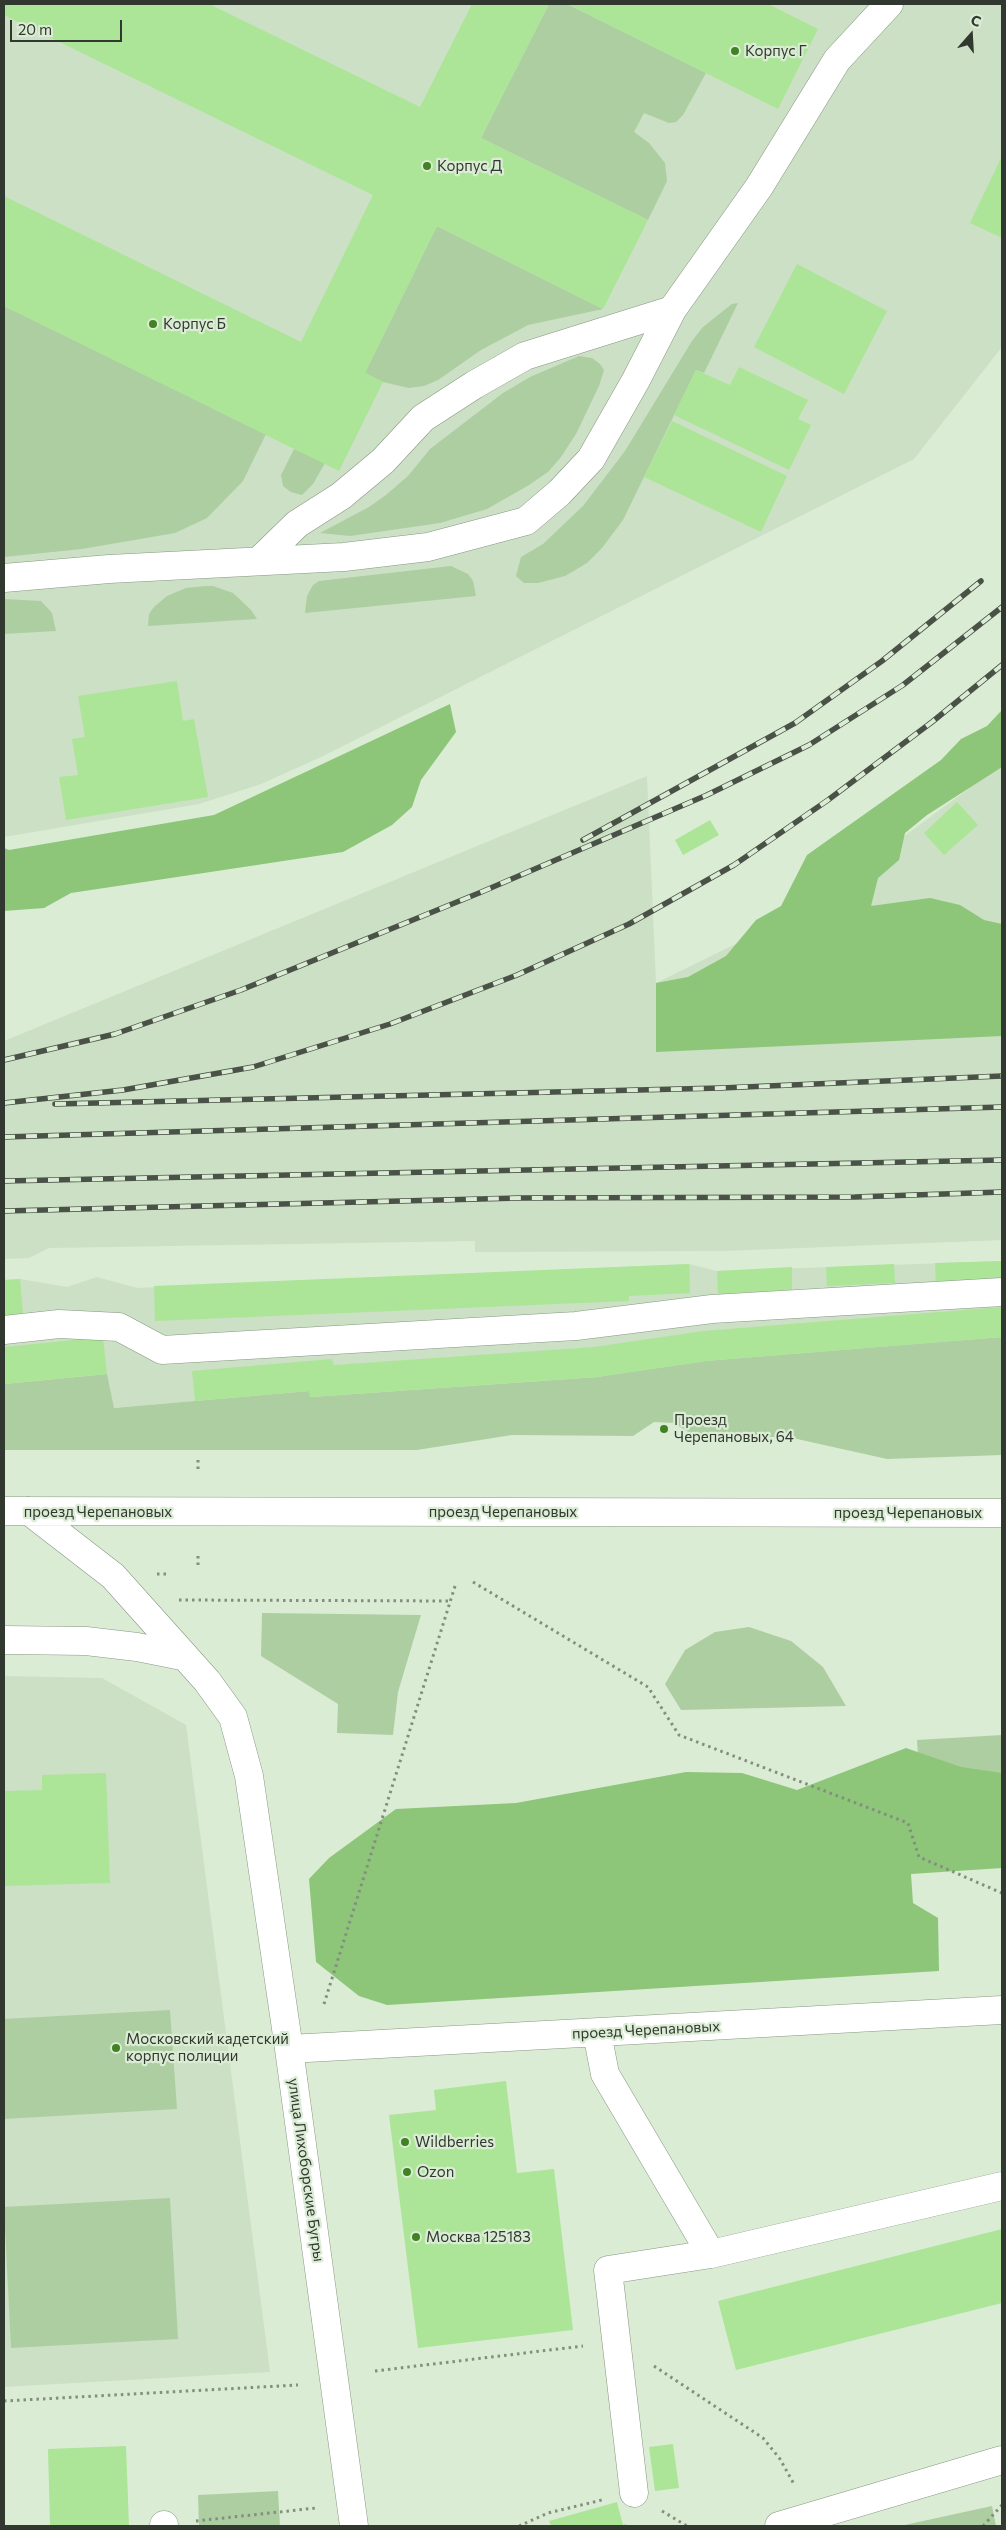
<!DOCTYPE html>
<html>
<head>
<meta charset="utf-8">
<style>
	body { margin:0 }
	#map { position:relative; width:1006px; height:2530px; overflow:hidden; background:#dbecd5; font-family:Commissioner,sans-serif }
	canvas { display:block }
	.frame { position:absolute; inset:0; border:5px solid #31382f; pointer-events:none }
	.north { position:absolute; left:946px; top:10px; width:50px; height:50px; -webkit-text-stroke:4px #dbecd5; paint-order:stroke; rotate:19deg; font-size:14px; font-weight:700; line-height:20px; text-align:center; color:#31382f }
	.north::after { content:''; display:block; margin:auto; width:18px; height:22px; background:#31382f; clip-path:polygon(50% 0,100% 100%,50% 72%,0 100%) }
	.scale { position:absolute; left:10px; top:20px; width:112px; height:22px; box-sizing:border-box; border:2px solid #31382f; border-top:0; padding-left:6px; font-size:15px; line-height:18px; white-space:nowrap; color:#31382f; -webkit-text-stroke:4px #dbecd5; paint-order:stroke }
</style>
</head>
<body>
<div id="map">
<canvas width="1006" height="2530"></canvas>
<div class="frame"></div>
<div class="north">С</div>
<div class="scale">20 m</div>
</div>
<script>
const c = document.querySelector('canvas').getContext('2d');
c.lineJoin = 'round';
function fill(path, color) {
  c.fillStyle = color;
  c.fill(path, 'evenodd');
}
function toPath(rows) {
  const path = new Path2D();
  for (const r of rows) {
    path.moveTo(r[0], r[1]);
    for (let i = 2; i < r.length; i += 2) path.lineTo(r[i], r[i + 1]);
  }
  return path;
}
function trace(path, color, width, dash) {
  c.strokeStyle = color;
  c.lineWidth = width;
  c.lineCap = dash ? 'butt' : 'round';
  c.setLineDash(dash || []);
  c.stroke(path);
}
function label(font, color, halo, rows, align = 'center') {
  c.font = font + ' Commissioner,sans-serif';
  c.lineWidth = 4.5;
  c.setLineDash([]);
  c.textBaseline = 'middle';
  c.strokeStyle = halo;
  c.fillStyle = color;
  for (const [text, x, y, turn = 0] of rows) {
    c.save();
    c.translate(x, y);
    c.rotate((+turn || 0) * Math.PI / 180);
    c.textAlign = isNaN(turn) ? turn : align;
    if (halo) c.strokeText(text, 0, 0);
    c.fillText(text, 0, 0);
    c.restore();
  }
}
const built = toPath([
	[4,4,1002,4,1002,347,914,459,321,757,261,784,199,804,4,837],
	[1002,764,1002,1240,725,1251,475,1252,475,1241,49,1248,29,1258,4,1259,4,1041,647,776,656,983,803,911],
	[1002,1261,1002,1337,597,1377,310,1397,309,1391,113,1408,107,1374,4,1384,4,1280,20,1279,67,1287,97,1277,137,1288,689,1264,717,1271],
	[4,1676,102,1678,186,1725,270,2372,4,2387]
]);
const green = toPath([
	[549,4,567,4,706,73,683,115,676,122,669,123,644,113,634,132,649,143,665,163,667,181,648,220,481,138],
	[437,226,603,309,528,325,481,350,438,380,424,386,409,388,400,386,383,382,365,373],
	[738,303,704,373,696,370,623,520,602,548,587,563,565,576,538,583,524,583,516,576,521,557,543,544,583,506,625,451,692,341,702,328,718,315,732,304],
	[4,306,266,434,243,481,207,518,175,533,82,549,4,557],
	[579,356,592,358,600,364,604,370,599,386,576,434,561,457,548,472,529,485,487,509,440,523,350,536,320,533,369,507,386,495,408,476,430,449,503,393,530,377],
	[294,449,325,463,313,484,302,495,291,492,283,486,281,475],
	[451,566,468,574,473,581,476,596,305,613,307,596,313,585,319,581],
	[205,586,213,586,233,593,251,610,257,619,148,626,149,614,154,607,167,596,186,588],
	[4,599,41,601,52,613,56,631,4,634],
	[1002,1337,1002,1455,887,1459,788,1437,696,1437,674,1423,654,1422,633,1436,512,1435,417,1450,4,1450,4,1384,107,1374,114,1408,309,1391,311,1397,597,1377,706,1361],
	[262,1613,421,1615,398,1692,393,1735,337,1733,338,1704,261,1656],
	[749,1627,791,1641,823,1667,846,1706,681,1710,665,1684,685,1650,715,1632],
	[1002,1735,1002,1801,921,1806,917,1740],
	[170,2010,177,2109,4,2119,4,2019],
	[170,2198,178,2339,11,2348,4,2207],
	[278,2491,280,2526,199,2526,198,2495],
	[992,2506,996,2526,900,2526]
]);
const forest = toPath([
	[450,704,456,732,421,780,412,807,392,825,343,852,71,893,44,908,4,911,4,848,9,850,214,815],
	[1002,710,1002,767,927,815,905,833,899,860,878,878,871,906,930,898,960,905,984,920,1002,924,1002,1036,656,1052,656,983,688,977,726,956,756,920,781,906,807,855,941,760,961,739,987,726],
	[906,1748,961,1767,1002,1773,1002,1868,911,1874,913,1903,938,1918,939,1971,387,2005,359,1996,316,1962,309,1879,329,1858,396,1809,516,1803,686,1772,742,1773,797,1790]
]);
const building = toPath([
	[4,4,209,4,420,107,472,4,549,4,481,138,648,220,603,309,437,226,365,373,383,382,339,471,4,306,4,196,301,342,373,195,4,15],
	[567,4,768,4,818,29,778,109],
	[1002,156,1002,238,970,223],
	[797,264,887,311,844,394,754,347],
	[739,367,808,400,798,419,811,425,789,470,674,415,696,370,730,385],
	[672,421,787,476,761,532,644,477],
	[177,681,183,721,194,719,208,797,66,820,59,777,78,775,72,739,85,737,78,696],
	[957,802,978,825,944,855,924,833],
	[710,820,719,835,683,855,675,840],
	[1002,1261,1002,1281,936,1284,935,1263],
	[689,1264,690,1293,629,1296,629,1301,155,1321,154,1286],
	[894,1264,895,1283,827,1286,826,1267],
	[792,1267,792,1290,718,1294,717,1271],
	[20,1279,23,1315,4,1316,4,1280],
	[1002,1307,1002,1337,706,1361,597,1377,310,1397,309,1391,195,1401,192,1371,332,1359,334,1365,594,1347,703,1331],
	[103,1337,107,1374,4,1384,4,1347],
	[106,1773,110,1883,4,1886,4,1791,42,1790,42,1775],
	[506,2081,517,2173,554,2169,573,2330,418,2348,389,2115,436,2110,434,2090],
	[1002,2229,1002,2303,736,2370,718,2301],
	[673,2444,679,2488,655,2491,649,2447],
	[126,2446,129,2526,50,2526,48,2449],
	[617,2502,623,2525,626,2524,627,2526,551,2526,549,2521]
]);
const path = toPath([
	[198,1469,198,1458],
	[198,1565,198,1555],
	[157,1574,170,1574],
	[473,1582,648,1687,679,1735,908,1823,919,1857,1002,1893],
	[179,1600,451,1601],
	[324,2004,456,1583],
	[654,2366,763,2438,780,2459,795,2486],
	[375,2371,583,2346],
	[4,2401,298,2385],
	[662,2511,687,2526],
	[196,2521,316,2508],
	[519,2526,548,2513,602,2500],
	[983,2526,1002,2505]
]);
const minor = toPath([
	[260,560,297,524,341,496,383,461,423,418,474,385,525,356,672,310],
	[4,578,109,569,344,557,428,547,526,521,559,493,591,459,636,380,672,310,759,187,837,60,889,4],
	[4,1330,59,1324,119,1327,162,1350,576,1326,712,1309,1002,1292],
	[4,1511,1002,1513],
	[29,1511,113,1576,207,1681,233,1717,249,1776,289,2049,354,2526],
	[4,1640,86,1641,137,1647,182,1656],
	[597,2033,605,2074,711,2254,1002,2186],
	[289,2049,1002,2010],
	[634,2493,608,2270,711,2254],
	[164,2525,164,2526],
	[779,2526,1002,2460]
]);
const rail = toPath([
	[583,840,795,723,882,661,981,581],
	[4,1060,115,1034,241,990,479,893,707,795,809,745,903,685,1002,607],
	[4,1103,123,1090,253,1067,390,1024,517,975,629,924,734,865,828,800,932,722,1002,665],
	[55,1104,721,1088,1002,1076],
	[4,1137,1002,1107],
	[4,1181,1002,1160],
	[4,1211,520,1198,855,1197,1002,1192]
]);
const markers = [
	[735,51,5,"#418223"],
	[427,166,5,"#418223"],
	[153,324,5,"#418223"],
	[664,1429,5,"#418223"],
	[116,2048,5,"#418223"],
	[405,2142,5,"#418223"],
	[407,2172,5,"#418223"],
	[416,2237,5,"#418223"]
];
const poiNames = [
	["Корпус Г",745,51],
	["Корпус Д",437,166],
	["Корпус Б",163,324],
	["Проезд",674,1420],
	["Черепановых, 64",674,1437],
	["Московский кадетский",126,2039],
	["корпус полиции",126,2056],
	["Wildberries",415,2142],
	["Ozon",417,2172],
	["Москва 125183",426,2237]
];
const streetNames = [
	["проезд Черепановых",98,1512],
	["проезд Черепановых",503,1512],
	["проезд Черепановых",908,1513],
	["проезд Черепановых",646,2030,-3],
	["улица Лихоборские Бугры",306,2170,82]
];
fill(built, '#cbe0c4');
fill(green, '#adcea1');
fill(forest, '#8dc579');
fill(building, '#ace598');
trace(minor, '#879782', 29);
trace(path, '#838e7f', 3, [2.5, 4]);
trace(minor, '#fff', 28);
trace(rail, '#4a5247', 5.5);
trace(rail, '#dbecd5', 4, [11]);
for (const [x, y, r, color] of markers) {
  const dot = new Path2D();
  dot.arc(x, y, r, 0, 2 * Math.PI);
  c.fillStyle = color;
  c.fill(dot);
  trace(dot, '#dbecd5', 2);
}
label('15px', '#31382f', '#dbecd5', poiNames, 'left');
label('15px', '#31382f', '#dbecd5', streetNames);
</script>
</body>
</html>
